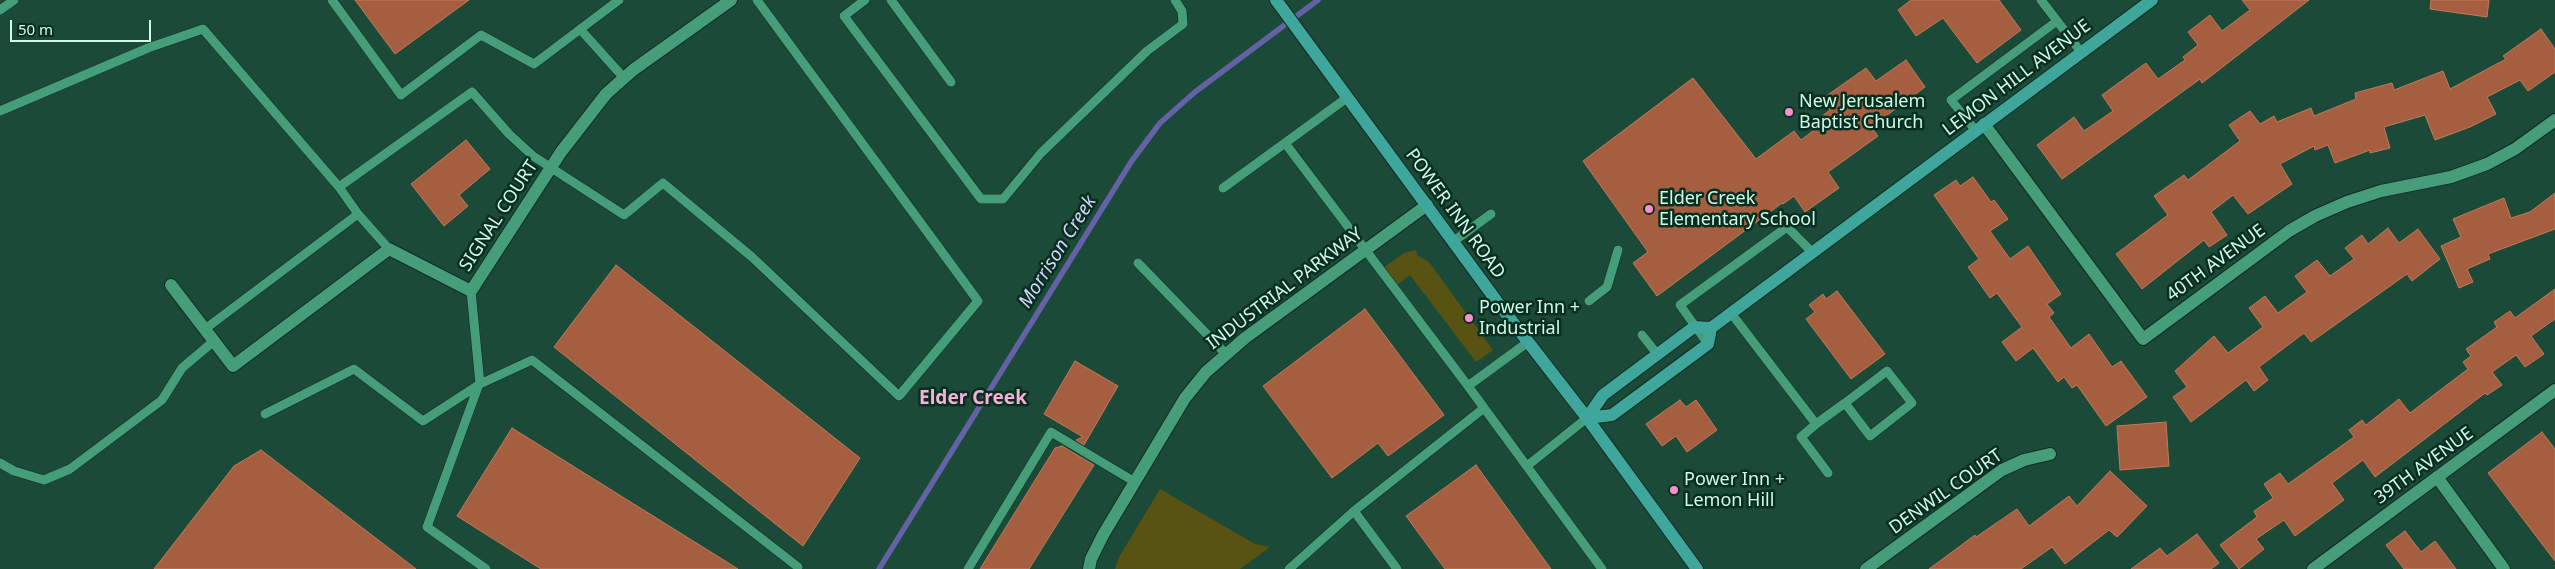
<!DOCTYPE html>
<html>
<head>
<meta charset="utf-8">
<style>
	body { margin:0 }
	#map { position:relative; width:2555px; height:569px; overflow:hidden; background:#1b4a38; font-family:"Noto Sans",sans-serif }
	canvas { display:block }
	.scale { position:absolute; left:10px; top:20px; width:141px; height:22px; box-sizing:border-box; border:2px solid #d1fbe6; border-top:0; padding-left:6px; font-size:15px; line-height:18px; white-space:nowrap; color:#d1fbe6; -webkit-text-stroke:4px #082e20; paint-order:stroke }
</style>
</head>
<body>
<div id="map">
<canvas width="2555" height="569"></canvas>
<div class="scale">50 m</div>
</div>
<script>
const c = document.querySelector('canvas').getContext('2d');
c.lineJoin = 'round';
function fill(path, color) {
  c.fillStyle = color;
  c.fill(path, 'evenodd');
}
function toPath(rows) {
  const path = new Path2D();
  for (const r of rows) {
    path.moveTo(r[0], r[1]);
    for (let i = 2; i < r.length; i += 2) path.lineTo(r[i], r[i + 1]);
  }
  return path;
}
function trace(path, color, width, dash) {
  c.strokeStyle = color;
  c.lineWidth = width;
  c.lineCap = dash ? 'butt' : 'round';
  c.setLineDash(dash || []);
  c.stroke(path);
}
function label(font, color, halo, rows, align = 'center') {
  c.font = font + ' "Noto Sans",sans-serif';
  c.lineWidth = 5;
  c.setLineDash([]);
  c.textBaseline = 'middle';
  c.strokeStyle = halo;
  c.fillStyle = color;
  for (const [text, x, y, turn = 0] of rows) {
    c.save();
    c.translate(x, y);
    c.rotate((+turn || 0) * Math.PI / 180);
    c.textAlign = isNaN(turn) ? turn : align;
    if (halo) c.strokeText(text, 0, 0);
    c.fillText(text, 0, 0);
    c.restore();
  }
}
const green = toPath([
	[1416,250,1417,255,1429,262,1493,350,1476,362,1410,275,1397,285,1383,268,1404,253],
	[1160,489,1255,544,1270,547,1240,569,1115,569,1119,557]
]);
const stream = toPath([
	[879,569,1131,162,1160,123,1195,92,1318,0]
]);
const building = toPath([
	[355,0,469,0,395,54,355,0],
	[1911,0,1999,0,2021,30,1977,63,1943,18,1916,36,1898,10,1911,0],
	[2242,0,2309,0,2202,83,2200,79,2062,179,2037,145,2074,117,2084,131,2113,111,2102,95,2146,63,2158,79,2185,60,2183,57,2198,45,2188,32,2210,15,2222,31,2250,10,2242,0],
	[2431,0,2489,0,2487,17,2430,9,2431,0],
	[2541,29,2555,49,2555,72,2528,91,2520,80,2487,97,2496,114,2470,127,2435,140,2425,115,2384,127,2390,148,2370,153,2370,150,2335,163,2328,145,2315,150,2314,146,2280,164,2292,184,2248,214,2233,195,2211,212,2227,235,2209,247,2204,240,2142,289,2116,254,2168,215,2154,196,2184,175,2188,180,2240,141,2229,125,2250,111,2260,124,2274,116,2277,122,2311,108,2314,116,2356,99,2355,93,2392,83,2394,90,2443,71,2450,89,2506,59,2503,56,2541,29],
	[1906,60,1925,87,1871,127,1878,136,1828,172,1839,188,1805,212,1794,196,1783,204,1782,203,1657,296,1633,263,1648,252,1583,161,1693,78,1756,159,1794,131,1801,140,1825,122,1821,117,1830,110,1822,99,1866,68,1876,81,1906,60],
	[466,140,490,169,459,195,468,206,444,226,411,184,466,140],
	[1973,177,1991,202,1994,200,2008,219,1990,231,2010,259,2028,246,2061,294,2047,304,2054,313,2049,317,2071,348,2089,334,2112,367,2121,361,2147,397,2106,426,2077,385,2072,388,2064,377,2058,382,2033,348,2016,361,2002,342,2022,327,1997,293,1990,298,1968,267,1979,259,1934,195,1956,180,1960,186,1973,177],
	[2555,193,2555,229,2488,254,2490,259,2467,269,2473,282,2459,288,2441,246,2461,237,2453,219,2504,198,2511,218,2530,212,2555,193],
	[2388,228,2399,243,2418,229,2440,259,2412,281,2407,274,2311,342,2304,333,2259,367,2268,380,2254,391,2246,380,2191,422,2173,397,2187,387,2175,371,2214,336,2228,353,2263,327,2249,308,2265,296,2278,313,2307,292,2295,276,2317,260,2330,276,2354,259,2345,248,2362,235,2368,244,2388,228],
	[616,265,860,458,803,546,554,347,616,265],
	[2555,289,2555,319,2531,336,2544,354,2525,367,2516,355,2492,372,2502,385,2487,395,2485,393,2375,477,2363,460,2332,483,2344,500,2295,536,2284,520,2256,539,2264,549,2239,569,2220,545,2257,517,2254,511,2273,498,2264,484,2280,473,2288,484,2354,437,2349,430,2362,420,2366,425,2399,399,2410,413,2468,369,2463,362,2471,356,2466,349,2497,327,2494,322,2510,311,2515,318,2555,289],
	[1837,291,1885,354,1851,379,1806,319,1815,312,1809,305,1823,294,1826,299,1837,291],
	[1365,309,1444,415,1388,456,1378,443,1332,478,1263,386,1365,309],
	[1075,361,1118,386,1084,445,1076,440,1083,437,1044,414,1075,361],
	[1680,400,1686,407,1696,400,1717,430,1687,452,1676,436,1662,446,1646,424,1680,400],
	[2166,422,2169,466,2120,470,2117,426,2166,422],
	[512,428,738,569,541,569,457,516,512,428],
	[2542,432,2555,449,2555,561,2488,473,2542,432],
	[1062,446,1094,465,1029,569,980,569,1055,448,1062,446],
	[261,450,416,569,154,569,234,466,261,450],
	[1476,465,1551,569,1445,569,1406,516,1476,465],
	[2110,471,2147,506,2117,537,2109,530,2065,564,2052,547,2021,569,1929,569,1975,535,1976,537,2017,509,2029,526,2069,496,2077,506,2110,471],
	[2405,531,2421,552,2435,541,2456,569,2404,569,2386,545,2405,531],
	[2197,534,2219,563,2211,569,2131,569,2160,548,2167,556,2197,534]
]);
const lane = toPath([
	[332,0,401,95,481,35,534,64,619,0],
	[865,0,844,16,981,199,1003,199,1041,153,1147,51,1183,24,1182,11,1175,0],
	[891,0,951,82],
	[2041,0,2081,52],
	[0,10,14,0],
	[580,29,624,78],
	[1348,97,1285,143,1468,386,1528,342],
	[0,111,148,48,203,29,339,187,358,214],
	[1976,131,1951,100,2057,21],
	[339,187,472,92,509,134,533,156,624,215,663,183,752,257,899,396,978,301,757,0],
	[1223,188,1285,143],
	[1454,241,1491,214],
	[1138,263,1226,354],
	[471,291,480,384,532,360,798,567],
	[1589,301,1607,287,1618,250],
	[1731,313,1816,424,1845,403,1887,371,1912,403,1870,436,1845,403],
	[205,329,358,214,389,249],
	[1642,335,1658,355],
	[1708,344,1680,305,1787,227,1812,252],
	[479,384,427,527,486,569],
	[1468,386,1602,569],
	[265,414,354,369,423,421,480,384],
	[1816,424,1801,437,1828,473],
	[0,463,14,471,44,480,70,469,162,400,182,368,214,341],
	[1527,466,1587,418],
	[1354,511,1484,408],
	[968,569,1051,432,1135,482],
	[1289,569,1354,511,1397,569]
]);
const street = toPath([
	[1984,124,2143,339,2289,231,2315,216,2347,202,2381,191,2451,177,2487,164,2515,149,2555,120],
	[171,285,233,366,389,249,471,291,561,152,606,94,633,70,731,0],
	[2437,477,2504,569],
	[1089,569,1091,559,1103,535,1185,398,1206,372,1245,338,1427,205],
	[1866,569,2002,470,2024,460,2050,454],
	[2313,569,2555,390]
]);
const secondary = toPath([
	[1276,0,1501,307,1587,418,1697,569],
	[1587,418,1603,395,1694,327,1711,328,2152,0],
	[1587,418,1612,415,1708,344,1711,328]
]);
const markers = [
	[1789,112,5,"#f790cd"],
	[1649,209,5,"#f790cd"],
	[1469,318,5,"#f790cd"],
	[1674,490,5,"#f790cd"]
];
const streetNames = [
	["LEMON HILL AVENUE",2017,78,-37],
	["POWER INN ROAD",1455,214,54],
	["SIGNAL COURT",499,216,-57],
	["40TH AVENUE",2216,263,-36],
	["INDUSTRIAL PARKWAY",1285,289,-37],
	["39TH AVENUE",2424,466,-36],
	["DENWIL COURT",1946,492,-35]
];
const poiNames = [
	["New Jerusalem",1799,102],
	["Baptist Church",1799,123],
	["Elder Creek",1659,199],
	["Elementary School",1659,220],
	["Power Inn +",1479,308],
	["Industrial",1479,329],
	["Power Inn +",1684,480],
	["Lemon Hill",1684,501]
];
const waterNames = [
	["Morrison Creek",1058,252,-58]
];
const neighbourhoodNames = [
	["Elder Creek",973,399]
];
fill(green, '#585313');
trace(stream, '#6461a4', 5.5);
fill(building, '#a55f40');
trace(building, '#c27a5a', 1);
trace(lane, '#112d21', 10);
trace(street, '#112d21', 14);
trace(secondary, '#112d21', 14);
trace(lane, '#459d79', 9);
trace(street, '#459d79', 12);
trace(secondary, '#3ea69a', 12);
for (const [x, y, r, color] of markers) {
  const dot = new Path2D();
  dot.arc(x, y, r, 0, 2 * Math.PI);
  c.fillStyle = color;
  c.fill(dot);
  trace(dot, '#082e20', 2);
}
label('18px', '#d1fbe6', '#082e20', streetNames);
label('18px', '#d1fbe6', '#082e20', poiNames, 'left');
label('italic 19px', '#d5d6fd', '#082e20', waterNames);
label('bold 19px', '#f8afd9', '#082e20', neighbourhoodNames);
</script>
</body>
</html>
